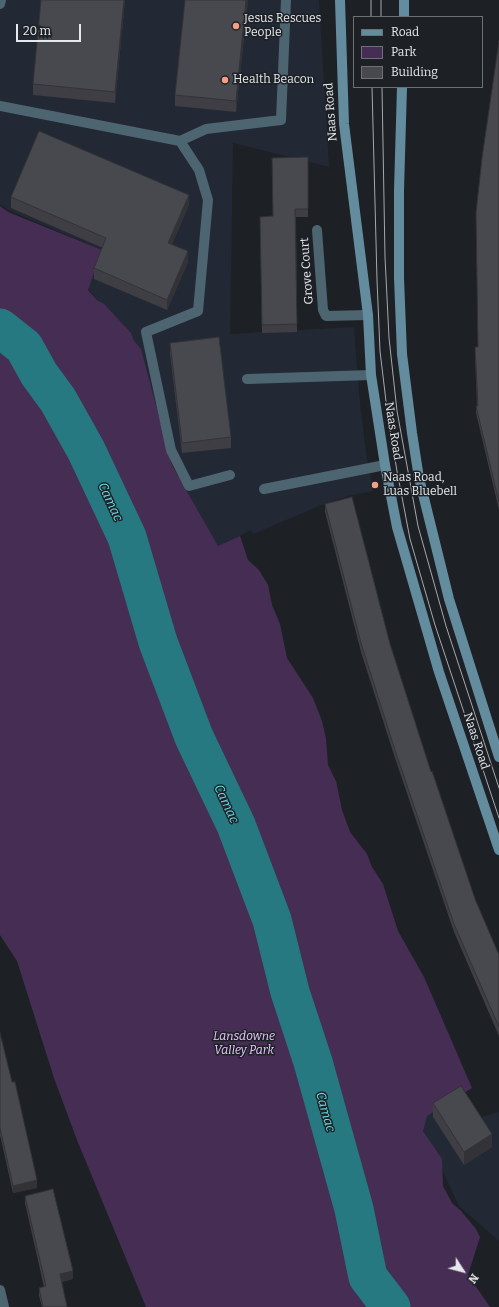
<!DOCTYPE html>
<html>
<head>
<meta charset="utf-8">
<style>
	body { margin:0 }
	#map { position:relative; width:499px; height:1307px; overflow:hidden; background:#1d2126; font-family:Bitter,serif }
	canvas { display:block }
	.legend { position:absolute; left:353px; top:16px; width:130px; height:72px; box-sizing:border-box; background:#1d2126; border:1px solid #6d7175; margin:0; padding:5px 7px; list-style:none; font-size:12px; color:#e6e9ec }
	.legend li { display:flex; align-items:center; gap:8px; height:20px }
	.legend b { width:20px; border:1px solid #6d7175 }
	.north { position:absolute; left:443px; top:1251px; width:40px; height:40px; -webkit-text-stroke:3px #1d2126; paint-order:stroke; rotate:126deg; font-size:11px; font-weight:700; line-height:16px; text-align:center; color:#e6e9ec }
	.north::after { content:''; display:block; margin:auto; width:14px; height:18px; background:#e6e9ec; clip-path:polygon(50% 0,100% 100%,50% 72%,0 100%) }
	.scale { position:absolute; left:16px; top:24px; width:65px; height:18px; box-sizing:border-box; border:2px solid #e6e9ec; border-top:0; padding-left:5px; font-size:12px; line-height:14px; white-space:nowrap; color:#e6e9ec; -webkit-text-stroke:3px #1d2126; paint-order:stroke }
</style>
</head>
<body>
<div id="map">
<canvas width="499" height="1307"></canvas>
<ul class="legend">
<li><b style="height:5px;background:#648c9f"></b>Road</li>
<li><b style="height:11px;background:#462d54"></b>Park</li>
<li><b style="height:11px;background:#48484f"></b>Building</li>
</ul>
<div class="north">N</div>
<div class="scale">20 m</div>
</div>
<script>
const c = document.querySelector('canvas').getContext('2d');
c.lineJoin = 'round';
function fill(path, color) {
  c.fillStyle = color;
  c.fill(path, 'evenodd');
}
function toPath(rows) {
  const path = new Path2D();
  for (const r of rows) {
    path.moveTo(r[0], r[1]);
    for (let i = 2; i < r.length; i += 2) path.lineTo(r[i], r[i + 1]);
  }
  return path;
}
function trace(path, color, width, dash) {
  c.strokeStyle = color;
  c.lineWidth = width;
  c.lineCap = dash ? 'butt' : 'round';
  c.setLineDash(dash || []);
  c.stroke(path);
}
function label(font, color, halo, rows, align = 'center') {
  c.font = font + ' Bitter,serif';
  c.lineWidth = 3;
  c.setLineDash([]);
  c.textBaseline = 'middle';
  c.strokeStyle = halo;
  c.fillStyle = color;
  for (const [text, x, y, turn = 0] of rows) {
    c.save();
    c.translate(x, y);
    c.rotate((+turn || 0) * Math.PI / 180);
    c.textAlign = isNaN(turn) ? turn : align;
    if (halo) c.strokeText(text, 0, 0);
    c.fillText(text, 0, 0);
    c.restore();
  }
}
const built = toPath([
	[0,0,319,0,329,167,233,143,230,334,354,327,359,395,366,453,373,491,348,496,319,506,253,534,251,530,218,547,172,464,141,350,88,289,102,250,8,210,0,204],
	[456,1090,475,1119,499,1112,499,1241,459,1206,418,1118]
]);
const green = toPath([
	[0,206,8,212,102,250,88,290,97,300,104,304,131,333,134,341,141,349,172,465,218,546,240,536,248,560,259,570,268,585,272,605,280,624,287,658,313,698,322,721,326,739,328,765,336,781,342,810,350,832,367,854,372,867,383,884,398,931,424,977,472,1088,427,1116,423,1131,442,1159,443,1186,452,1203,461,1211,476,1229,480,1237,468,1275,490,1307,146,1307,77,1140,54,1078,17,961,0,935]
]);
const river = toPath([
	[0,328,24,347,39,374,58,400,86,450,127,537,158,642,194,737,236,825,272,920,290,992,313,1062,354,1209,368,1277,391,1307]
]);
const lane = toPath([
	[0,4,1,0],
	[0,106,180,141,206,129,281,120,286,0],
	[180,141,199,170,208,200,198,311,146,332,171,450,189,486,230,475],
	[247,379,371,375],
	[264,489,385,465]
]);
const street = toPath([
	[317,230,323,310,326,316,368,315],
	[0,1290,4,1307]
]);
const secondary = toPath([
	[340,0,344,124,368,315,371,375,385,465,397,527,439,672,499,850],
	[404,17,404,0],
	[402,87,399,190,399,278,402,354,412,433,419,478,449,599,499,757]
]);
const tram = toPath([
	[371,0,371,17],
	[381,0,381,17],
	[372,87,377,280,380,351,388,418,397,471,410,539,435,625,499,818],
	[382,87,385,257,389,338,397,411,418,526,446,626,499,788]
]);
const wall = toPath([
	[41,0,125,0,115,103,33,95,33,84],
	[185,0,248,0,236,112,175,106,175,95],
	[499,41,499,510,476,413,476,406,477,406,475,355,475,347,478,347],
	[308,157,308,217,296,217,297,332,262,333,260,217,273,216],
	[11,197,189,205,172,244,188,262,167,310,94,279,94,268,103,248,11,208],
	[170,343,231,437,231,448,182,453,170,354],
	[325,504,390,644,431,772,475,899,499,955,499,1036,454,932,395,758,361,652,325,512],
	[0,1033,37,1188,13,1193,0,1135],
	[433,1103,492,1147,464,1165,433,1117],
	[25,1196,73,1279,62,1282,67,1307,42,1307,39,1296,39,1288,44,1287,25,1203]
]);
const shadedWall = toPath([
	[124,0,125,0,115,103,115,92],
	[246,0,248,0,236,112,236,101],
	[189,195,189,205,168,254,168,243],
	[188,251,188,262,167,310,167,300],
	[492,1134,492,1147,464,1165,464,1152],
	[37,1180,37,1188,13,1193,13,1186],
	[73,1271,73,1279,60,1282,60,1274]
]);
const building = toPath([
	[41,0,124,0,115,92,33,84,41,0],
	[185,0,246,0,236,101,175,95,185,0],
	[499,41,499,502,476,406,478,406,475,347,478,347,476,213,482,158,499,41],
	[39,131,189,195,168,243,188,251,167,300,94,268,106,238,11,197,39,131],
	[308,157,308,209,295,209,297,324,262,325,260,217,273,216,272,158,308,157],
	[219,337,231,437,182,443,170,343,219,337],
	[352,497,390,644,431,772,432,771,475,899,499,955,499,1027,454,924,395,750,361,643,325,504,352,497],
	[0,1033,12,1082,15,1082,37,1180,13,1186,0,1128,0,1033],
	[461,1086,492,1134,464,1152,433,1103,461,1086],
	[53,1189,73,1271,60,1274,67,1307,43,1307,39,1288,46,1286,25,1196,53,1189]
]);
const markers = [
	[236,26,4,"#f49e86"],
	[225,80,4,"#f49e86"],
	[375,485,4,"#f49e86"]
];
const poiNames = [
	["Jesus Rescues",244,19],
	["People",244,33],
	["Health Beacon",233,80],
	["Naas Road,",383,478],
	["Luas Bluebell",383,492]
];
const streetNames = [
	["Naas Road",331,112,-94],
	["Grove Court",307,271,-94],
	["Naas Road",393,431,81],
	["Naas Road",476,741,72]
];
const parkNames = [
	["Lansdowne",244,1037],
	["Valley Park",244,1051]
];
const waterNames = [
	["Camac",110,502,65],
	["Camac",226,804,65],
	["Camac",325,1112,74]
];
fill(built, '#222934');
fill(green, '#462d54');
trace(river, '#267980', 39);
trace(lane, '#4c6571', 10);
trace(street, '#4c6571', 10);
trace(secondary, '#648c9f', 10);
trace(tram, '#a5a8ac', 1);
fill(wall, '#3e3e44');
fill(shadedWall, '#323237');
fill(building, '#48484f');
trace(building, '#323237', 1);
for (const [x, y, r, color] of markers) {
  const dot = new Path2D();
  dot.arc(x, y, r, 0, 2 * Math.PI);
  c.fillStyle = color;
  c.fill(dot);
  trace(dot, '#1d2126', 1.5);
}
label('12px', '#e6e9ec', '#1d2126', poiNames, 'left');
label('12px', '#e6e9ec', '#1d2126', streetNames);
label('italic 12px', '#eac6ff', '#1d2126', parkNames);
label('italic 13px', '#67dfe9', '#1d2126', waterNames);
</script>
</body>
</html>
